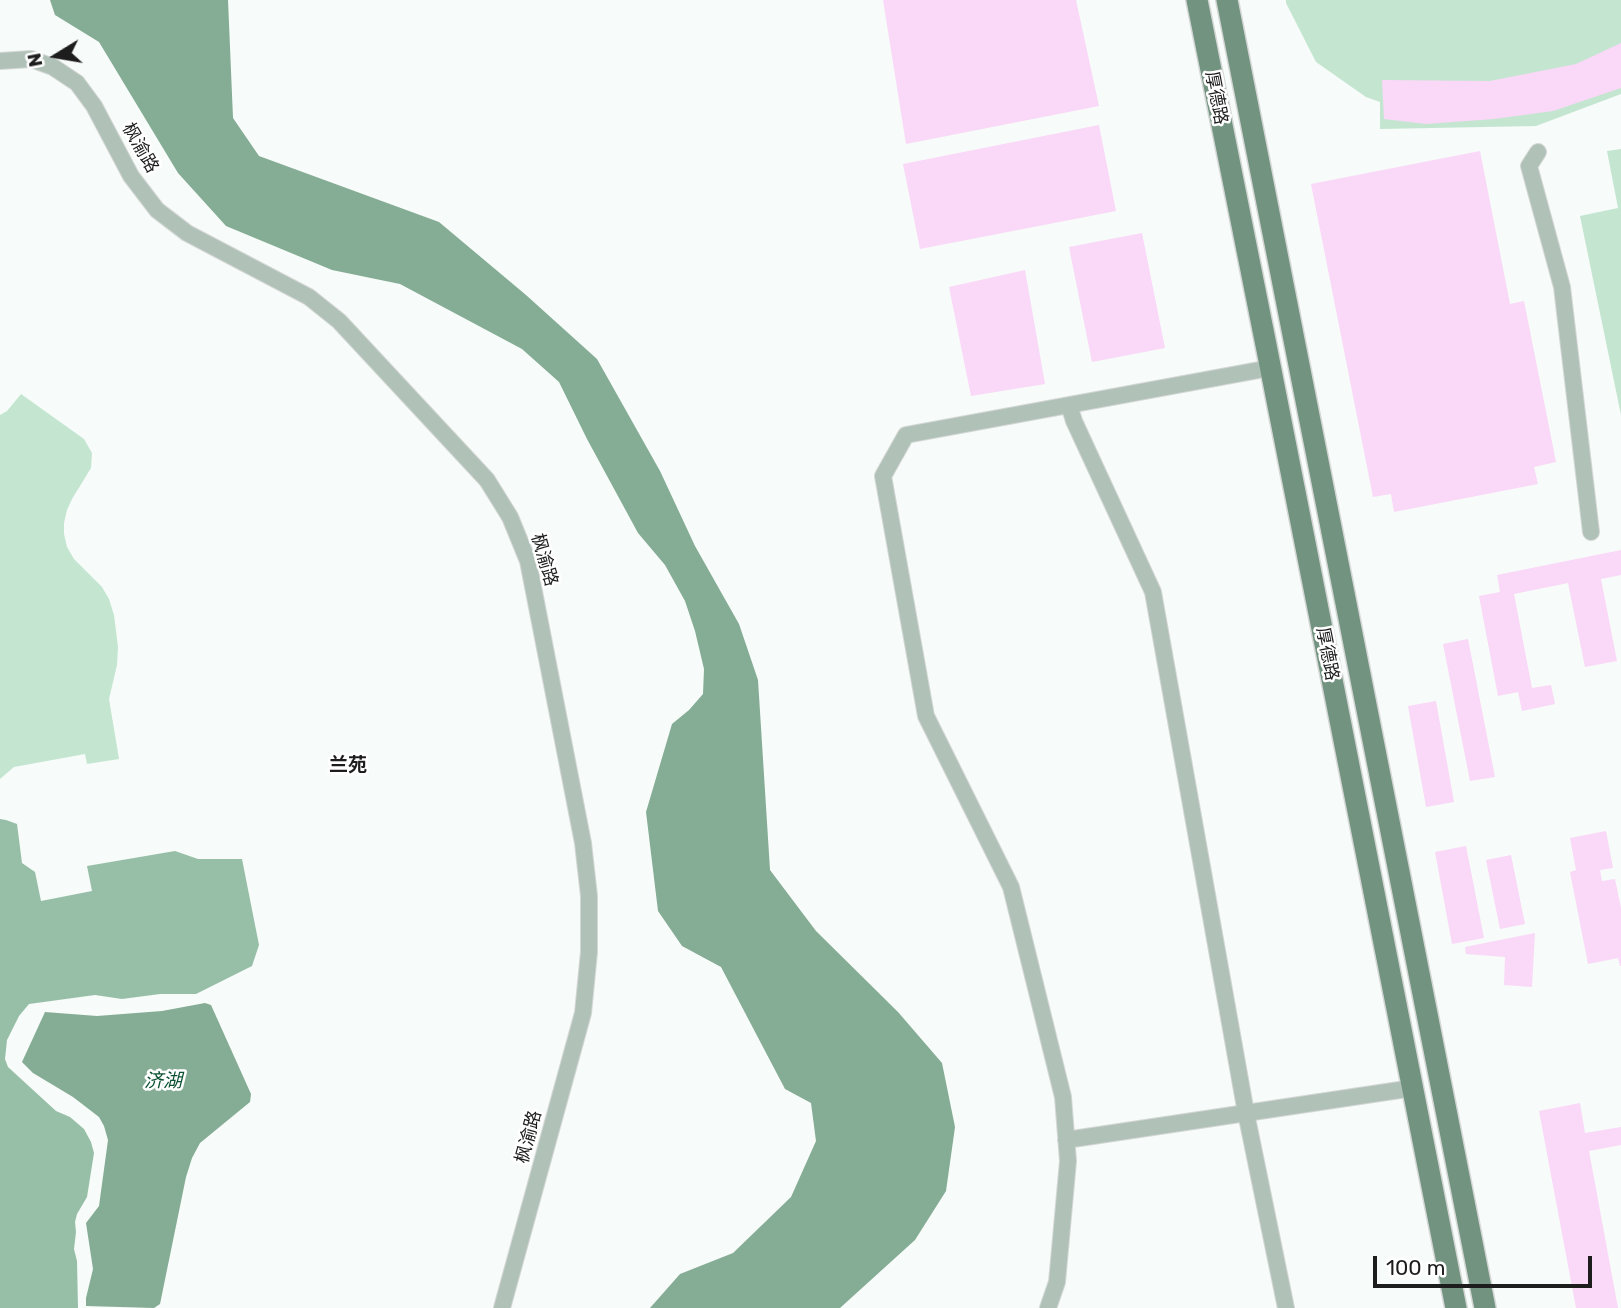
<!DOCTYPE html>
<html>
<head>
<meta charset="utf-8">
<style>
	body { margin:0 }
	#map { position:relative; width:1621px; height:1308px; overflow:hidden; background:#f7fbf9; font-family:Rubik,sans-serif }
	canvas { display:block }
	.north { position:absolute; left:21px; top:21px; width:70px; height:70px; -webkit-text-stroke:5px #fff; paint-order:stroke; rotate:259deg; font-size:19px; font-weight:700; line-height:28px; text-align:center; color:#1c1d1c }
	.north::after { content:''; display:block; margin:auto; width:24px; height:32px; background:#1c1d1c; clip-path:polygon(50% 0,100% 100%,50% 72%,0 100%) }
	.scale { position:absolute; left:1373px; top:1256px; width:219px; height:32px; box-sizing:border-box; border:4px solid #1c1d1c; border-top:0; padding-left:9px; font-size:21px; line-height:24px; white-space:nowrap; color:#1c1d1c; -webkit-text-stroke:5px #fff; paint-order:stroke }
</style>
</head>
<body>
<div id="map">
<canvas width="1621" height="1308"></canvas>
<div class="north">N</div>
<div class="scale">100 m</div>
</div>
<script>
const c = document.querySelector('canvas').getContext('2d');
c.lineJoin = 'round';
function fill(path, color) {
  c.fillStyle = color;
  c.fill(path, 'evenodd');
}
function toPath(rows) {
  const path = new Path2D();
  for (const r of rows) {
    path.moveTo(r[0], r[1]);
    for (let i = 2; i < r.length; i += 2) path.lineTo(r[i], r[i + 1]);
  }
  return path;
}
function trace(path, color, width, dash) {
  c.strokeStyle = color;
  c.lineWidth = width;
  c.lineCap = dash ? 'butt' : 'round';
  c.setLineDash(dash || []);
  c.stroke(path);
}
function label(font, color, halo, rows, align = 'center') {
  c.font = font + ' Rubik,"Noto Sans SC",sans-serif';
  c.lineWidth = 5;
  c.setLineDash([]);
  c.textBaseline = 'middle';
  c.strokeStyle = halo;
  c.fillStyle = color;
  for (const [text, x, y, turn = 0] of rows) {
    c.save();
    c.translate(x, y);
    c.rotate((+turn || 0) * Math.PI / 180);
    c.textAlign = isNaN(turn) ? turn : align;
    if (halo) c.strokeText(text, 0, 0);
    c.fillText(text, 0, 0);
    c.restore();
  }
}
const green = toPath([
	[1286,0,1621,0,1621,94,1536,126,1380,129,1380,102,1366,97,1316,62,1286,3],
	[1621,149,1621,415,1580,216,1618,208,1607,151],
	[21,394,84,439,92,453,91,468,72,499,67,510,64,523,64,534,67,547,74,559,102,587,109,599,114,615,118,647,117,665,109,699,119,759,87,764,85,754,14,767,0,779,0,415,7,411]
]);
const forest = toPath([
	[0,819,6,820,17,824,22,863,35,872,41,901,92,891,87,866,175,851,198,859,242,859,259,945,252,966,196,994,160,994,122,999,95,995,29,1004,19,1016,7,1040,5,1059,8,1067,56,1111,70,1117,84,1129,91,1142,94,1153,87,1197,77,1214,75,1222,76,1232,74,1249,77,1261,78,1308,0,1308]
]);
const water = toPath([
	[50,0,228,0,233,118,259,156,439,222,526,295,597,359,660,471,695,546,739,624,758,680,770,870,816,931,898,1012,942,1063,955,1127,946,1191,915,1240,840,1308,650,1308,680,1274,733,1253,791,1197,816,1141,811,1103,785,1089,721,967,682,946,658,911,646,812,672,724,689,710,703,694,704,669,695,631,685,601,665,565,638,533,587,439,559,382,522,349,400,284,332,270,226,226,178,173,99,42,55,15],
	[205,1003,211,1005,251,1094,250,1102,200,1143,192,1158,186,1177,160,1304,154,1308,86,1306,86,1298,93,1269,86,1223,99,1206,108,1140,104,1126,99,1117,73,1097,33,1073,22,1062,45,1012,97,1016,162,1011]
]);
const building = toPath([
	[883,0,1076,0,1099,106,906,144],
	[1621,43,1621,88,1553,111,1494,119,1426,124,1384,119,1382,80,1490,81,1576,64],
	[1099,125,1116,211,920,249,903,164],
	[1480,151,1510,304,1524,301,1556,462,1534,467,1538,484,1394,512,1391,494,1373,497,1311,184],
	[1142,233,1165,348,1092,362,1069,247],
	[1025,270,1045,384,971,396,949,287],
	[1621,550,1621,575,1601,579,1617,661,1585,667,1568,583,1514,594,1532,688,1551,685,1555,704,1522,711,1518,692,1498,696,1479,596,1500,592,1497,575],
	[1468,639,1495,777,1470,781,1443,644],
	[1436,701,1454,802,1426,807,1408,706],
	[1606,831,1613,868,1600,870,1602,881,1615,879,1621,908,1621,966,1620,966,1618,958,1588,964,1570,872,1576,870,1570,838],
	[1466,846,1484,938,1452,944,1435,852],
	[1511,855,1525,924,1500,929,1486,860],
	[1535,933,1532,987,1504,985,1505,957,1466,954,1465,947],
	[1580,1103,1585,1133,1621,1127,1621,1145,1589,1151,1618,1308,1576,1308,1539,1111]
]);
const minor = toPath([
	[0,61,31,59,53,67,77,83,94,106,131,176,157,210,187,233,309,297,339,321,487,480,510,517,528,561,583,843,589,896,589,952,583,1013,502,1308],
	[1538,152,1529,166,1562,287,1591,532],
	[1069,405,1270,368],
	[1066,1140,1413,1088],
	[1048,1308,1057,1282,1068,1161,1063,1097,1011,887,926,716,883,476,906,435,1069,405,1074,421,1153,592,1246,1113,1286,1308]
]);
const major = toPath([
	[1197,0,1266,345,1456,1308],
	[1227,0,1485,1308]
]);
const streetNames = [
	["厚德路",1216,98,79],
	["枫渝路",140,148,60],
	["枫渝路",544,560,74],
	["厚德路",1327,654,79],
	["枫渝路",529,1137,-75]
];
const neighbourhoodNames = [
	["兰苑",348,766]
];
const waterNames = [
	["济湖",163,1082]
];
fill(green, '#c4e6d1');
fill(forest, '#97bfa7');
fill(water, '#85ac94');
fill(building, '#fad8f7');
trace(minor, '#d4d7d6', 18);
trace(major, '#d4d7d6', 24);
trace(minor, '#b0c2b7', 16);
trace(major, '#72937f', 21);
label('18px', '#1c1d1c', '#fff', streetNames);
label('bold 19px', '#1c1d1c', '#fff', neighbourhoodNames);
label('italic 19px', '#0b5132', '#fff', waterNames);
</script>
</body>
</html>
